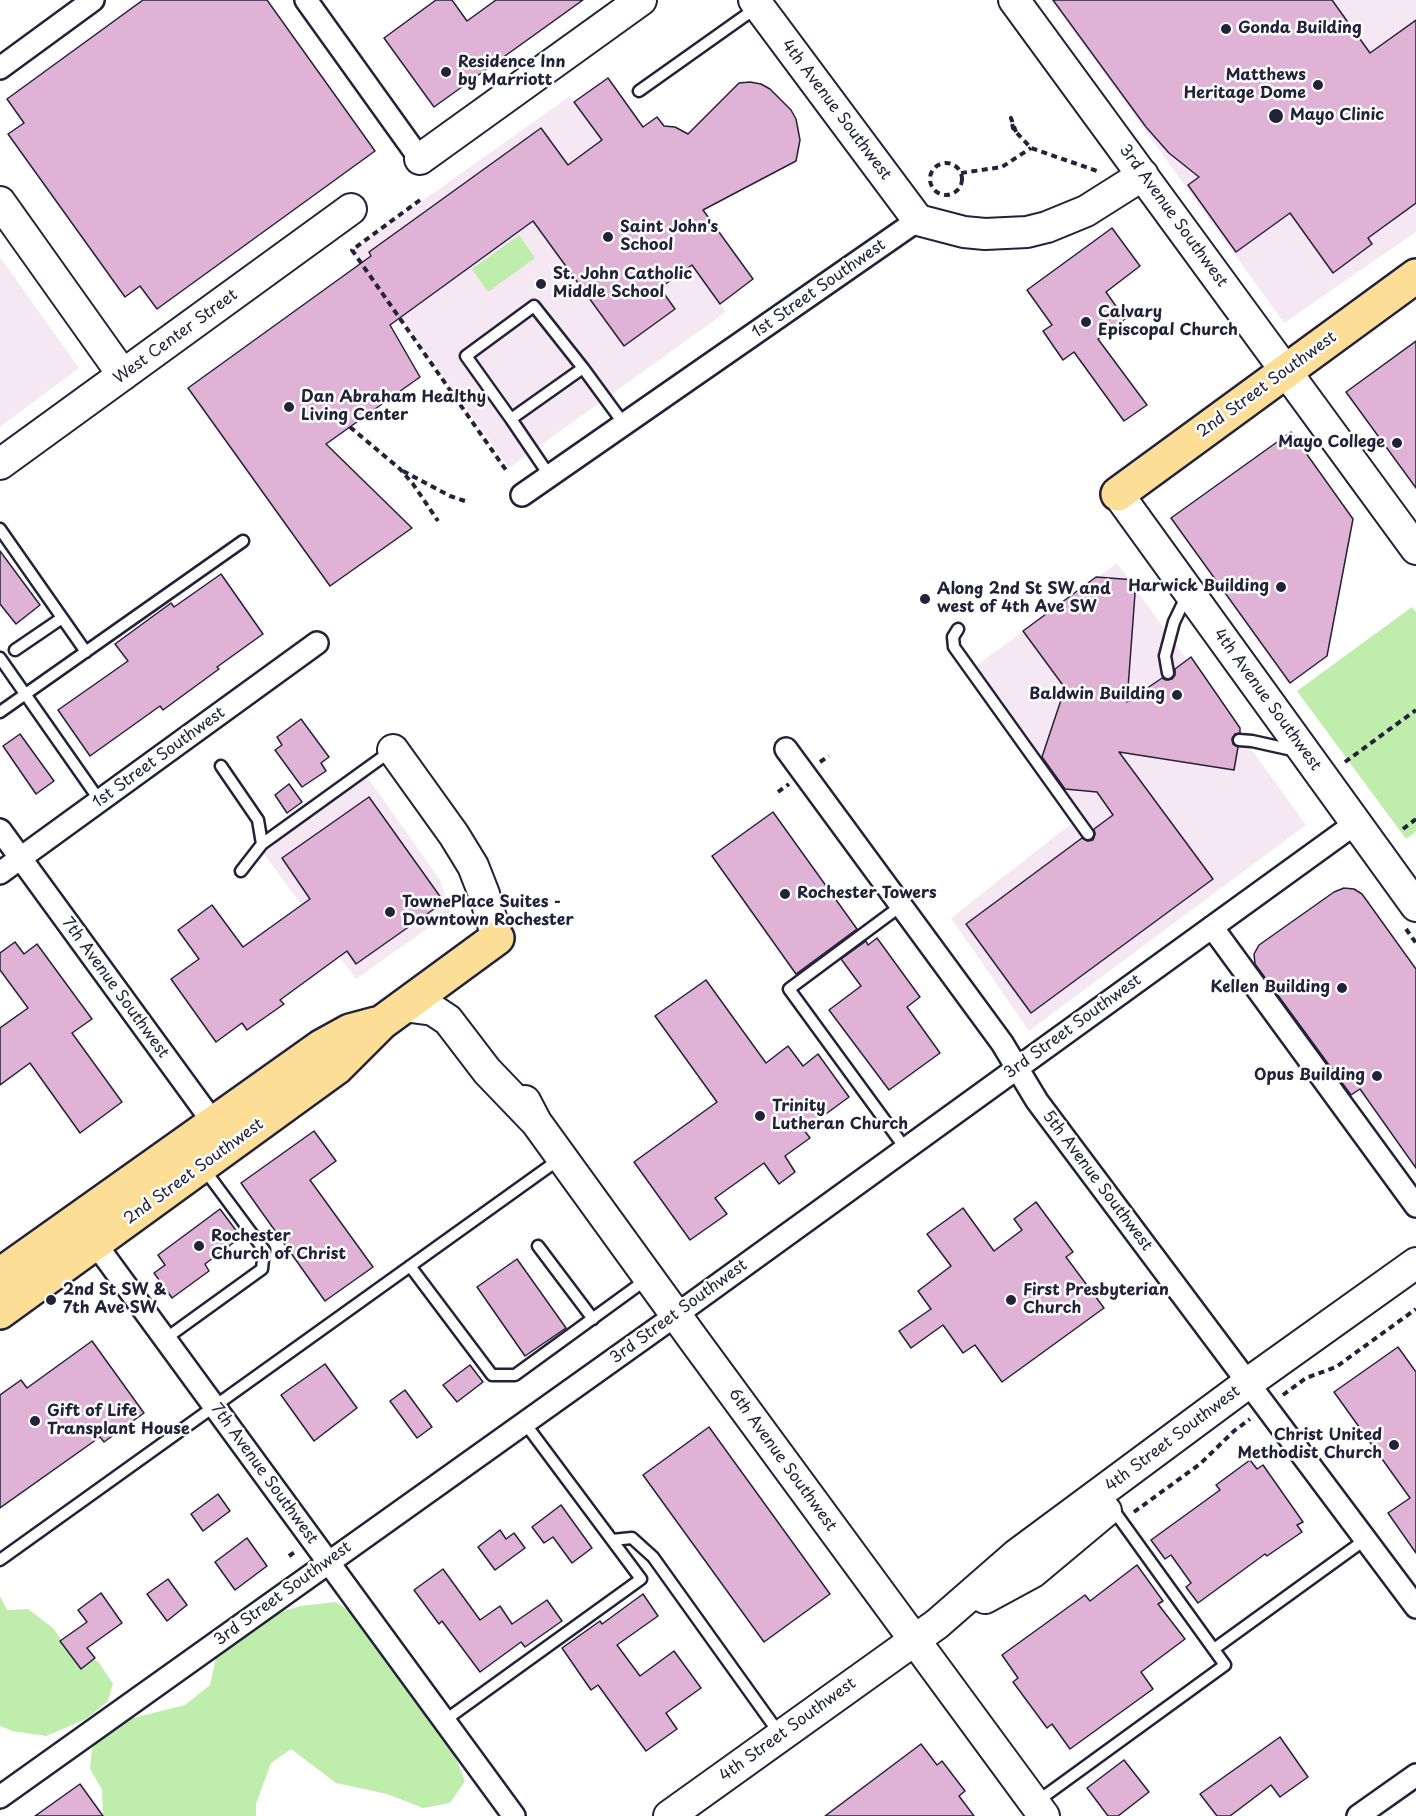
<!DOCTYPE html>
<html>
<head>
<meta charset="utf-8">
<style>
	body { margin:0 }
	canvas { display:block; background:#fff }
</style>
</head>
<body>
<canvas width="1416" height="1816"></canvas>
<script>
const c = document.querySelector('canvas').getContext('2d');
c.lineJoin = 'round';
function fill(path, color) {
  c.fillStyle = color;
  c.fill(path, 'evenodd');
}
function toPath(rows) {
  const path = new Path2D();
  for (const r of rows) {
    if (r.length === 3) {
      path.moveTo(r[0] + r[2], r[1]);
      path.arc(r[0], r[1], r[2], 0, 2 * Math.PI);
      continue;
    }
    path.moveTo(r[0], r[1]);
    for (let i = 2; i < r.length; i += 2) path.lineTo(r[i], r[i + 1]);
  }
  return path;
}
function trace(path, color, width, dash) {
  c.strokeStyle = color;
  c.lineWidth = width;
  c.lineCap = dash ? 'butt' : 'round';
  c.setLineDash(dash || []);
  c.stroke(path);
}
function label(font, color, halo, rows, align = 'center') {
  c.font = font + ' "Playpen Sans",sans-serif';
  c.lineWidth = 5;
  c.setLineDash([]);
  c.textBaseline = 'middle';
  c.strokeStyle = halo;
  c.fillStyle = color;
  for (const [text, x, y, turn = 0] of rows) {
    c.save();
    c.translate(x, y);
    c.rotate((+turn || 0) * Math.PI / 180);
    c.textAlign = isNaN(turn) ? turn : align;
    if (halo) c.strokeText(text, 0, 0);
    c.fillText(text, 0, 0);
    c.restore();
  }
}
const built = toPath([
	[1051,0,1416,0,1416,232,1284,323],
	[570,96,726,312,509,468,353,250],
	[0,257,79,368,0,427],
	[1117,563,1306,825,1029,1031,951,918,1082,815,970,670],
	[363,771,440,880,451,912,356,979,258,846]
]);
const green = toPath([
	[519,235,535,258,488,292,472,269],
	[1412,607,1416,612,1416,832,1406,839,1297,691],
	[0,1596,7,1610,28,1609,53,1628,70,1652,98,1661,113,1684,108,1701,86,1719,46,1736,13,1731,0,1726],
	[336,1602,360,1618,451,1746,465,1781,450,1803,423,1808,387,1794,336,1783,291,1749,271,1763,256,1804,256,1816,103,1816,102,1790,90,1769,92,1748,117,1722,185,1705,210,1685,216,1658,265,1616,301,1606]
]);
const building = toPath([
	[143,0,267,0,375,151,157,309,140,286,125,297,8,134,24,123,7,99,143,0],
	[436,0,452,0,467,21,496,0,583,0,434,107,384,38,436,0],
	[1053,0,1332,0,1370,53,1416,20,1416,203,1368,238,1372,244,1333,273,1290,213,1236,252,1188,185,1199,177,1169,153,1146,127,1053,0],
	[608,78,643,127,657,117,664,126,675,127,688,134,739,83,750,82,761,84,770,89,791,110,796,119,800,140,796,161,703,210,753,279,720,304,692,265,660,288,675,309,624,346,533,221,390,325,420,377,326,444,412,528,330,586,188,388,371,256,369,252,541,128,568,165,602,140,574,102,608,78],
	[1112,228,1140,266,1106,292,1125,319,1098,339,1147,405,1124,421,1074,352,1063,360,1043,331,1052,325,1027,290,1112,228],
	[1416,341,1416,488,1346,392,1416,341],
	[1291,432,1353,519,1327,656,1290,683,1171,518,1291,432],
	[0,551,40,605,16,624,0,604,0,551],
	[221,574,263,634,217,667,219,669,163,710,160,706,90,756,58,710,128,661,115,644,171,603,174,607,221,574],
	[1096,577,1136,580,1127,702,1162,678,1166,680,1172,679,1175,675,1175,669,1191,657,1240,728,1240,733,1235,734,1232,739,1233,744,1238,747,1234,770,1119,752,1213,879,1031,1013,966,924,1082,838,1088,841,1093,840,1095,834,1094,829,1113,815,1097,792,1065,789,1042,757,1065,688,1023,631,1096,577],
	[301,719,329,757,321,763,326,771,302,787,275,750,282,745,277,737,301,719],
	[20,734,54,781,36,794,3,746,20,734],
	[289,784,302,802,287,813,275,795,289,784],
	[369,797,444,902,356,964,347,951,280,1000,284,1004,247,1030,242,1023,216,1042,171,979,199,959,178,930,212,905,243,947,310,899,282,858,369,797],
	[773,812,857,929,796,974,712,856,773,812],
	[1344,888,1354,889,1362,894,1416,969,1416,1168,1360,1089,1351,1095,1255,964,1254,954,1259,945,1334,892,1344,888],
	[877,938,920,997,907,1007,940,1053,889,1090,829,1010,861,986,841,959,866,941,868,945,877,938],
	[15,942,24,954,37,944,92,1019,72,1033,122,1102,80,1133,30,1063,0,1085,0,1028,28,1008,0,970,0,953,15,942],
	[706,980,766,1063,788,1046,803,1066,818,1054,849,1097,804,1130,810,1138,785,1156,795,1172,779,1184,764,1163,715,1198,727,1214,690,1240,634,1162,717,1102,655,1016,706,980],
	[314,1131,336,1161,310,1180,373,1267,325,1301,241,1183,314,1131],
	[1036,1202,1073,1252,1066,1257,1104,1308,1002,1382,975,1345,963,1353,943,1325,911,1348,899,1331,931,1309,918,1291,951,1266,927,1234,963,1208,994,1251,1022,1230,1014,1219,1036,1202],
	[220,1209,241,1237,205,1264,209,1271,172,1298,154,1273,165,1265,158,1255,220,1209],
	[517,1259,566,1328,525,1356,477,1287,517,1259],
	[92,1341,144,1413,104,1442,100,1437,0,1508,0,1395,21,1380,27,1388,92,1341],
	[1398,1347,1416,1372,1416,1553,1388,1513,1410,1498,1334,1392,1398,1347],
	[325,1364,357,1408,314,1441,281,1395,325,1364],
	[470,1365,483,1382,457,1402,443,1385,470,1365],
	[405,1390,432,1427,417,1438,390,1401,405,1390],
	[709,1427,830,1594,764,1642,643,1475,709,1427],
	[1250,1460,1257,1469,1263,1465,1303,1522,1297,1525,1302,1532,1267,1556,1265,1554,1198,1603,1186,1587,1191,1583,1171,1555,1165,1559,1151,1540,1220,1490,1216,1485,1250,1460],
	[218,1494,230,1511,203,1531,191,1514,218,1494],
	[561,1505,592,1548,572,1563,553,1537,544,1543,532,1527,561,1505],
	[500,1530,506,1539,514,1533,525,1548,495,1570,478,1547,500,1530],
	[247,1538,267,1566,235,1590,215,1562,247,1538],
	[1137,1565,1163,1601,1158,1604,1185,1639,1141,1672,1153,1689,1070,1749,1052,1724,1047,1728,1013,1682,1018,1678,1002,1655,1085,1595,1090,1601,1137,1565],
	[443,1569,480,1620,500,1606,512,1624,547,1600,562,1621,525,1647,521,1642,480,1672,442,1621,439,1624,414,1590,443,1569],
	[168,1579,187,1605,167,1621,147,1594,168,1579],
	[101,1593,122,1623,87,1648,95,1658,81,1669,60,1641,87,1622,78,1610,101,1593],
	[643,1594,658,1616,617,1645,640,1676,674,1651,701,1688,666,1713,677,1729,646,1751,598,1685,591,1690,562,1648,600,1621,602,1624,643,1594],
	[1280,1737,1308,1777,1280,1797,1271,1785,1230,1816,1217,1816,1200,1794,1280,1737],
	[921,1744,937,1765,942,1761,965,1791,959,1796,974,1816,825,1816,921,1744],
	[1124,1760,1149,1792,1118,1816,1108,1816,1087,1788,1124,1760],
	[80,1784,103,1816,35,1816,80,1784]
]);
const path = toPath([
	[1016,132,1011,118,1013,128,1016,132,1031,148,1097,171],
	[946,179,16],
	[961,173,1002,167,1031,148],
	[420,200,352,250,508,473],
	[350,427,400,469,413,484,438,521],
	[403,471,450,496,465,501],
	[820,762,829,756],
	[1345,762,1416,710],
	[778,792,789,784],
	[1403,829,1416,819],
	[1406,929,1416,943],
	[1283,1395,1306,1378,1336,1367,1416,1309],
	[1134,1512,1200,1464,1234,1431,1250,1419],
	[289,1556,296,1551]
]);
const lane = toPath([
	[639,91,756,8],
	[511,419,466,356,534,306,583,368],
	[549,475,511,419,583,368,624,424],
	[0,529,86,652],
	[958,629,953,637,954,647,1088,834],
	[15,650,62,618],
	[0,658,100,801],
	[1168,673,1165,656,1174,622,1187,595],
	[0,712,243,541],
	[1239,740,1252,741,1297,751],
	[221,766,258,820,262,844,241,871],
	[262,844,391,751],
	[902,905,789,989,905,1148],
	[538,1246,593,1319],
	[410,1266,492,1375,515,1375,647,1279],
	[165,1339,262,1269,264,1250,204,1169],
	[612,1540,632,1538,653,1557,779,1733],
	[0,1560,561,1158],
	[1214,1649,1366,1539],
	[444,1721,641,1579,524,1422],
	[1035,1803,1225,1665,1112,1508]
]);
const street = toPath([
	[306,0,420,159],
	[0,68,93,0],
	[522,495,918,220],
	[786,749,1002,1043,1037,1101,1416,1607],
	[0,830,221,1133],
	[0,873,317,643],
	[1212,927,1416,1206],
	[89,1235,514,1816],
	[0,1797,676,1315,1356,823],
	[1358,1816,1416,1775]
]);
const secondary = toPath([
	[754,0,918,220,964,232,985,234,1027,232,1047,227,1086,211,1143,175],
	[1014,0,1416,549],
	[420,159,641,0],
	[0,202,123,375],
	[0,464,351,209],
	[1118,494,1416,906],
	[393,750,454,835,473,866,484,894,497,938],
	[404,1006,433,1010,448,1020,487,1071,534,1120],
	[525,1101,536,1122,694,1340,1044,1816],
	[985,1598,1033,1572,1106,1511],
	[669,1816,937,1624,1016,1555,1248,1383,1416,1263]
]);
const primary = toPath([
	[1118,494,1416,276],
	[0,1275,321,1047,350,1031,376,1024],
	[0,1312,336,1068,381,1023,497,938]
]);
const markers = [
	[1226,29,6,"#22223b"],
	[446,72,6,"#22223b"],
	[1318,85,6,"#22223b"],
	[1276,116,8,"#22223b"],
	[608,237,6,"#22223b"],
	[541,284,6,"#22223b"],
	[1086,322,6,"#22223b"],
	[289,407,6,"#22223b"],
	[1397,443,6,"#22223b"],
	[1281,587,6,"#22223b"],
	[925,599,6,"#22223b"],
	[1177,695,6,"#22223b"],
	[785,894,6,"#22223b"],
	[390,912,6,"#22223b"],
	[1342,988,6,"#22223b"],
	[1377,1076,6,"#22223b"],
	[760,1116,6,"#22223b"],
	[199,1246,6,"#22223b"],
	[51,1300,6,"#22223b"],
	[1011,1300,6,"#22223b"],
	[35,1421,6,"#22223b"],
	[1394,1445,6,"#22223b"]
];
const poiNames = [
	["Gonda Building",1238,29],
	["Residence Inn",458,63],
	["by Marriott",458,81],
	["Matthews",1306,76,"right"],
	["Heritage Dome",1306,94,"right"],
	["Mayo Clinic",1290,116],
	["Saint John's",620,228],
	["School",620,246],
	["St. John Catholic",553,275],
	["Middle School",553,293],
	["Calvary",1098,313],
	["Episcopal Church",1098,331],
	["Dan Abraham Healthy",301,398],
	["Living Center",301,416],
	["Mayo College",1385,443,"right"],
	["Harwick Building",1269,587,"right"],
	["Along 2nd St SW and",937,590],
	["west of 4th Ave SW",937,608],
	["Baldwin Building",1165,695,"right"],
	["Rochester Towers",797,894],
	["TownePlace Suites -",402,903],
	["Downtown Rochester",402,921],
	["Kellen Building",1330,988,"right"],
	["Opus Building",1365,1076,"right"],
	["Trinity",772,1107],
	["Lutheran Church",772,1125],
	["Rochester",211,1237],
	["Church of Christ",211,1255],
	["2nd St SW &",63,1291],
	["7th Ave SW",63,1309],
	["First Presbyterian",1023,1291],
	["Church",1023,1309],
	["Gift of Life",47,1412],
	["Transplant House",47,1430],
	["Christ United",1382,1436,"right"],
	["Methodist Church",1382,1454,"right"]
];
const streetNames = [
	["4th Avenue Southwest",836,110,53],
	["3rd Avenue Southwest",1173,216,54],
	["1st Street Southwest",819,289,-35],
	["West Center Street",176,337,-36],
	["2nd Street Southwest",1267,385,-36],
	["4th Avenue Southwest",1267,700,54],
	["1st Street Southwest",159,758,-36],
	["7th Avenue Southwest",115,988,54],
	["3rd Street Southwest",1073,1027,-36],
	["2nd Street Southwest",194,1172,-36],
	["5th Avenue Southwest",1097,1181,53],
	["3rd Street Southwest",679,1312,-36],
	["4th Street Southwest",1173,1439,-37],
	["6th Avenue Southwest",782,1460,54],
	["7th Avenue Southwest",264,1474,54],
	["3rd Street Southwest",283,1594,-36],
	["4th Street Southwest",788,1730,-36]
];
fill(built, '#f5e8f3');
fill(green, '#bfedab');
fill(building, '#dfb2d6');
trace(building, '#22223b', 1.5);
trace(lane, '#22223b', 15);
trace(street, '#22223b', 26);
trace(secondary, '#22223b', 34);
trace(primary, '#22223b', 38);
trace(path, '#22223b', 4, [6, 4.5]);
trace(lane, '#fff', 10);
trace(street, '#fff', 21);
trace(secondary, '#fff', 30);
trace(primary, '#fcde96', 33);
for (const [x, y, r, color] of markers) {
  const dot = new Path2D();
  dot.arc(x, y, r, 0, 2 * Math.PI);
  c.fillStyle = color;
  c.fill(dot);
  trace(dot, '#fff', 2);
}
label('bold 16px', '#22223b', '#fff', poiNames, 'left');
label('16px', '#22223b', '#fff', streetNames);
</script>
</body>
</html>
